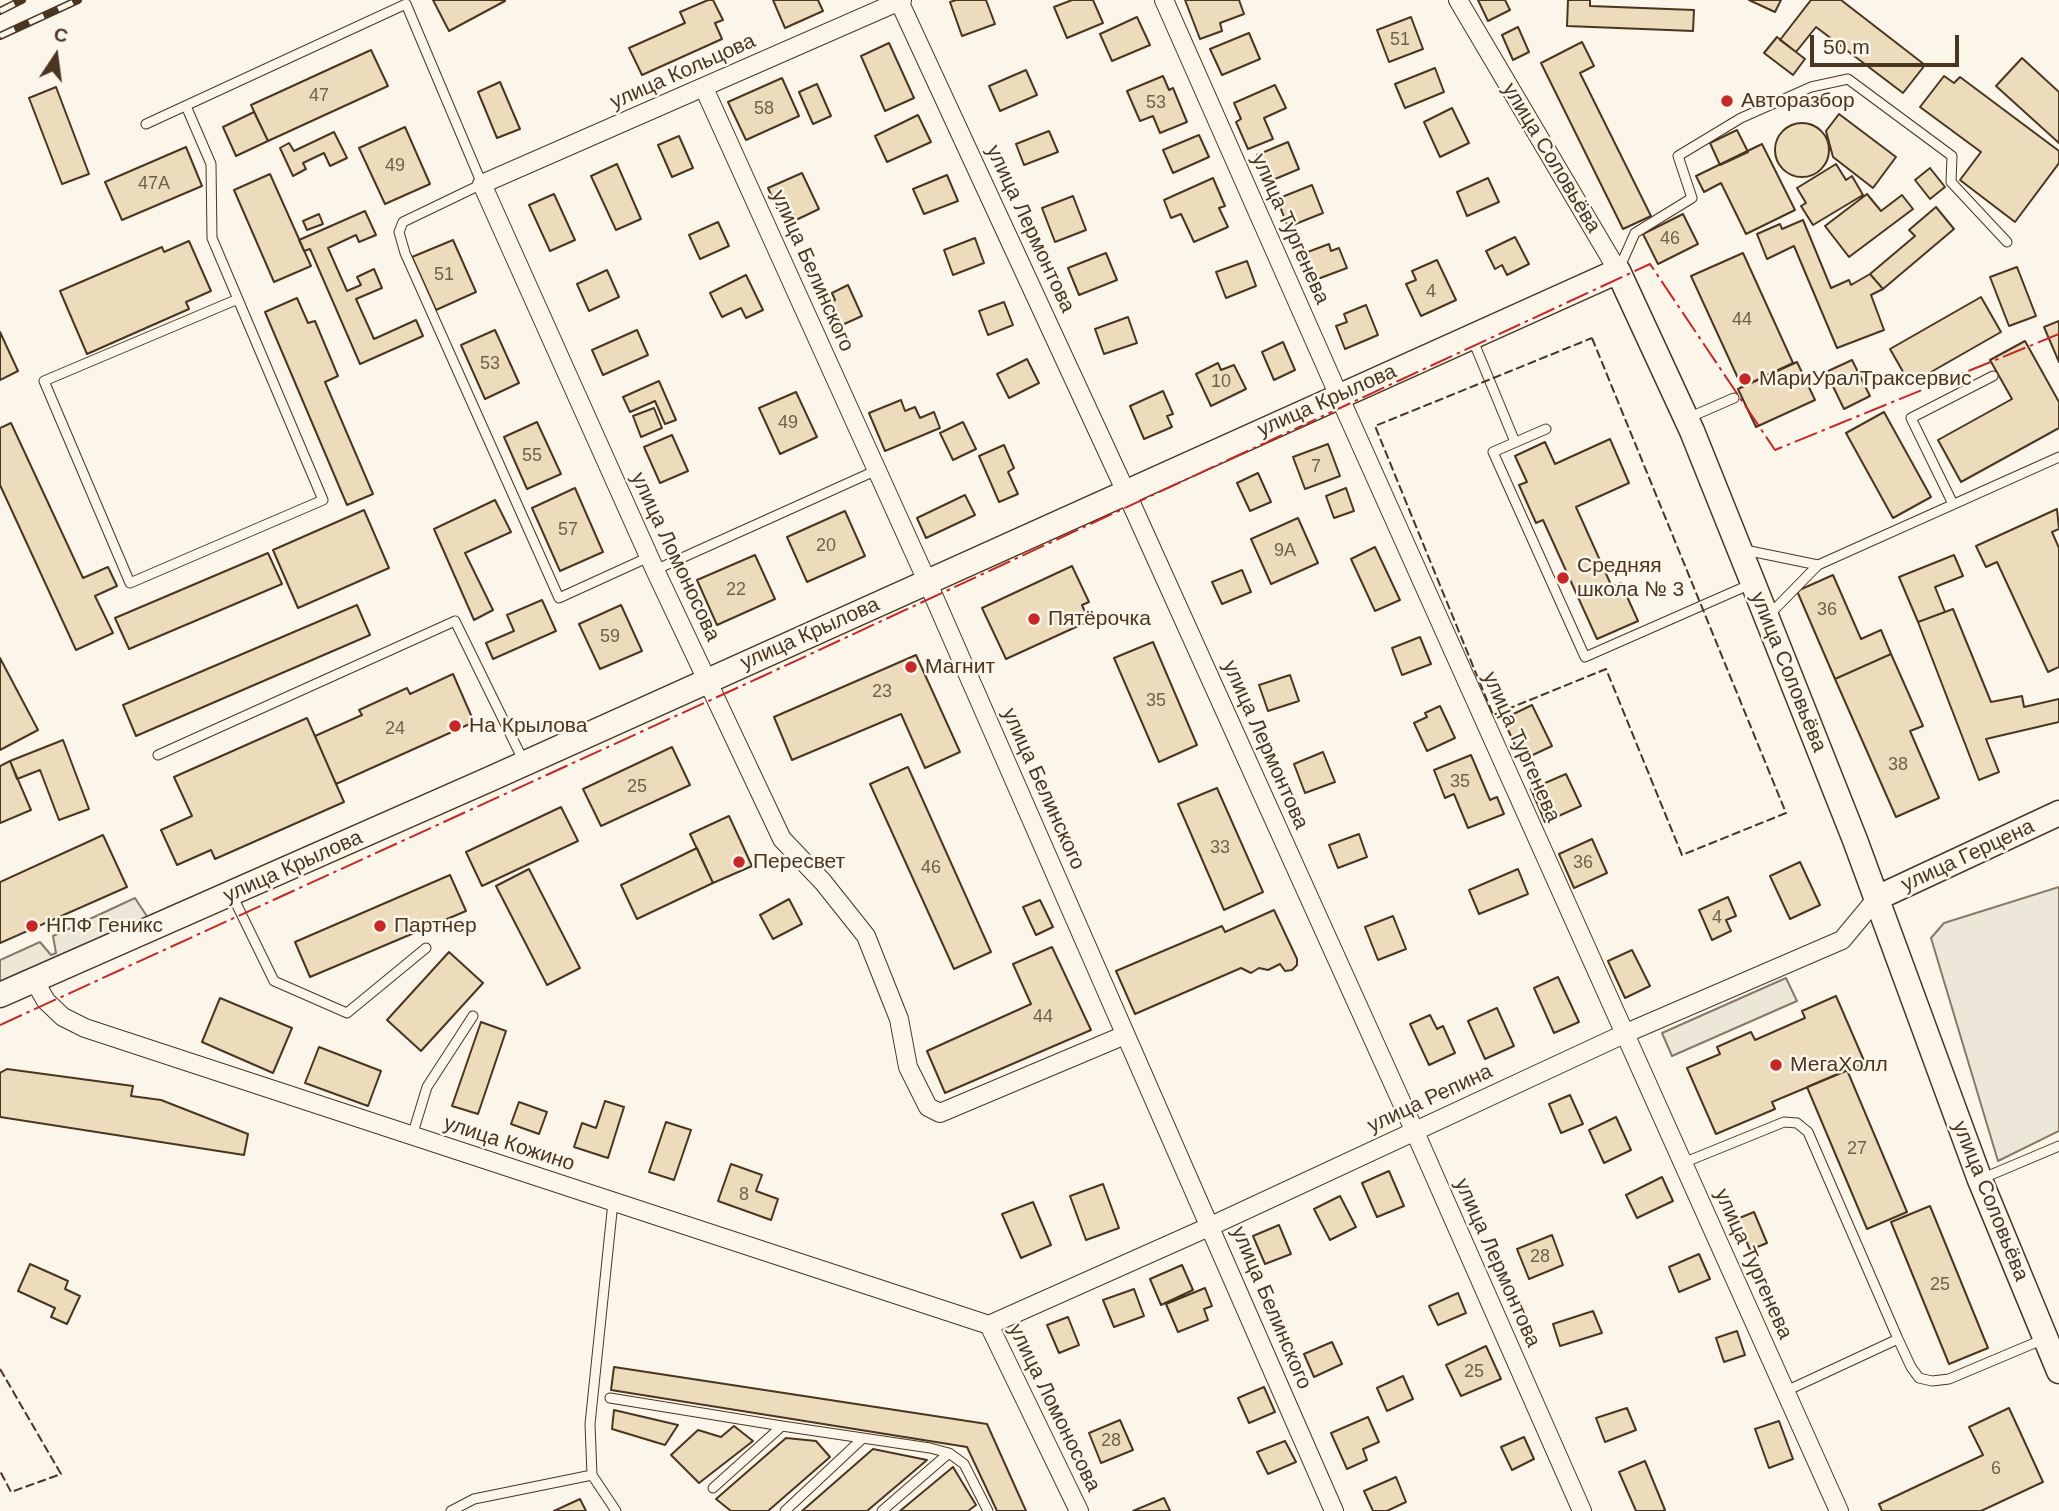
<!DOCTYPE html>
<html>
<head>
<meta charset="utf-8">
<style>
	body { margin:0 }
	#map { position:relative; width:2059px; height:1511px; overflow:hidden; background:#fbf6e9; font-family:Arial,sans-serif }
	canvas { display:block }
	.north { position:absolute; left:21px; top:21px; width:70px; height:70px; -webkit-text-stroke:5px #fbf6e9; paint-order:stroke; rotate:13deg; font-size:19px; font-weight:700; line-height:28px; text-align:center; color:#4a3520 }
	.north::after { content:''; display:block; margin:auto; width:24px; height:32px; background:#4a3520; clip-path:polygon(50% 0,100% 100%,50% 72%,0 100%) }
	.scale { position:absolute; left:1810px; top:35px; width:149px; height:32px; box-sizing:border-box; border:4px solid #4a3520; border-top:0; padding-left:9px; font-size:21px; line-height:24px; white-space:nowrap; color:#4a3520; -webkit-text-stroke:5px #fbf6e9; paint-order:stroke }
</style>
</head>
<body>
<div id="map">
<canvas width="2059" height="1511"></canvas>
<div class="north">С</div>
<div class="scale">50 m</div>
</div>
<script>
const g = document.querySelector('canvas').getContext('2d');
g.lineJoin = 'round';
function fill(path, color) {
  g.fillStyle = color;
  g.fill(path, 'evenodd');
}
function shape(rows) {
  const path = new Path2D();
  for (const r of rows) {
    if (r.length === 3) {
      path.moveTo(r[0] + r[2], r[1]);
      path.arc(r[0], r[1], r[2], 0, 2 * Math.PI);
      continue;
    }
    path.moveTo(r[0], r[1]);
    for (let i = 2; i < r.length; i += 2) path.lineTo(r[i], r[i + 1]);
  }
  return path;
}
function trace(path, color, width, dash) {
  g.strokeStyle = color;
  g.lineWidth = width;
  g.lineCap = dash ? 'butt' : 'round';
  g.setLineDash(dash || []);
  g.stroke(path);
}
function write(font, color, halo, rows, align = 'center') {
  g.font = font + ' Arial,sans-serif';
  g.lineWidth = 5;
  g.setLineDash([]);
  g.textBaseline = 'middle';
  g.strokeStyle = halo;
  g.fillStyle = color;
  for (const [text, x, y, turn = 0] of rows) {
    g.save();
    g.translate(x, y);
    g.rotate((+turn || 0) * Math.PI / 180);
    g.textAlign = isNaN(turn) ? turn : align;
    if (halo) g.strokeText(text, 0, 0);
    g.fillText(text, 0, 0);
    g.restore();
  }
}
const parking = shape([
	[2059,887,2059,1131,1998,1161,1931,938,1944,923,2059,887],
	[135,898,154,927,0,995,0,960,40,942,51,955,56,953,53,936,135,898],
	[1786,978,1797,1001,1672,1056,1662,1033,1786,978]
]);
const building = shape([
	[433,0,505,0,505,1,449,31,433,0],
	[708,0,713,0,723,20,715,23,722,39,642,75,629,48,685,23,680,12,708,0],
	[773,0,818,0,823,11,785,28,773,0],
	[956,0,986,0,995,24,962,36,950,2,956,0],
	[1072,0,1093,0,1103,23,1067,38,1054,7,1072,0],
	[1185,0,1239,0,1244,14,1220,23,1222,31,1200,39,1185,0],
	[1478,0,1505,0,1510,10,1488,21,1478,0],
	[1568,0,1590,0,1590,6,1694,10,1693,31,1567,26,1568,0],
	[1749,0,1781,0,1775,12,1749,0],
	[1811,0,1841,0,1925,65,1903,93,1816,27,1796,52,1780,40,1811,0],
	[1137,17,1150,45,1112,61,1100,34,1137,17],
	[1411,17,1423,49,1389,62,1377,30,1411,17],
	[1518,27,1529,52,1513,60,1502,35,1518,27],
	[1249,33,1260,59,1222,75,1210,49,1249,33],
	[1777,37,1805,59,1793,75,1764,53,1777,37],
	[1582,42,1594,66,1580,73,1651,216,1623,229,1541,63,1582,42],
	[889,43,914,98,885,111,861,56,889,43],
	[371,50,388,86,268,141,251,105,371,50],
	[2022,58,2059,92,2059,143,1996,86,2022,58],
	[1435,68,1444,92,1405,108,1395,84,1435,68],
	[1026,70,1037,95,1000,111,989,86,1026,70],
	[1163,76,1169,90,1173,88,1187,122,1160,133,1153,116,1140,121,1127,91,1163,76],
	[1944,76,1954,83,1960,77,2059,151,2059,163,2015,222,1960,180,1981,152,1920,107,1944,76],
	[782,78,799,116,746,140,728,102,782,78],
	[500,82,520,129,497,138,478,92,500,82],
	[817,84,831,116,813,124,799,92,817,84],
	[1275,85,1286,108,1264,118,1273,139,1248,149,1236,122,1241,119,1234,103,1275,85],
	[56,87,89,174,62,184,29,98,56,87],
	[1452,108,1469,143,1440,157,1424,122,1452,108],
	[254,112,268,141,236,156,223,127,254,112],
	[1839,114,1896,157,1873,188,1833,157,1826,131,1839,114],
	[918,115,931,142,887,162,875,136,918,115],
	[1802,150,27],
	[405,127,430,184,385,204,359,148,405,127],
	[1737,130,1748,152,1720,165,1710,143,1737,130],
	[1049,131,1058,152,1024,165,1016,144,1049,131],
	[334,132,347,158,330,166,324,153,303,163,306,169,293,176,280,148,289,143,294,151,334,132],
	[1199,135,1209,157,1173,173,1163,150,1199,135],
	[679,136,693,168,672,177,658,145,679,136],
	[1288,142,1299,169,1268,182,1257,155,1288,142],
	[1762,144,1795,210,1746,234,1721,183,1704,192,1696,176,1762,144],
	[186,147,202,186,122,220,105,182,186,147],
	[617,164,641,219,616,230,591,176,617,164],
	[1836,164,1846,180,1852,176,1863,195,1813,225,1801,206,1806,203,1797,188,1836,164],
	[1930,168,1945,187,1930,199,1915,180,1930,168],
	[802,173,819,209,796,220,788,203,777,208,768,188,802,173],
	[270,174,311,266,274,282,234,190,270,174],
	[947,175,958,201,924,214,913,189,947,175],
	[1213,178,1225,206,1219,208,1228,227,1194,242,1181,214,1171,218,1164,200,1213,178],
	[1488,178,1499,202,1467,216,1457,192,1488,178],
	[1312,185,1323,213,1288,227,1277,199,1312,185],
	[554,194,575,240,550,251,529,205,554,194],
	[1867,194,1881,211,1902,195,1913,209,1849,257,1825,226,1867,194],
	[1073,196,1086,230,1055,242,1042,208,1073,196],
	[1936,207,1954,229,1883,289,1870,274,1915,236,1909,230,1936,207],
	[365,211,376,235,359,242,356,235,328,248,347,291,361,285,357,277,374,269,382,288,356,299,374,339,416,320,423,336,360,364,310,249,304,251,299,240,365,211],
	[319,214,323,224,307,230,303,221,319,214],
	[1683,214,1698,244,1658,264,1643,234,1683,214],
	[1803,220,1831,288,1849,280,1851,285,1870,274,1883,289,1871,295,1884,330,1837,348,1794,246,1767,259,1757,234,1780,224,1782,229,1803,220],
	[718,222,729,246,700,259,689,235,718,222],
	[1515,237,1529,264,1507,275,1502,265,1495,269,1486,251,1515,237],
	[975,238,984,263,953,275,944,250,975,238],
	[453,240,476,292,436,310,412,257,453,240],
	[189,241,211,291,186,302,189,309,87,354,60,291,162,247,164,252,189,241],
	[1329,244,1331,251,1339,248,1347,268,1315,280,1305,253,1329,244],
	[1106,253,1117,280,1079,295,1068,268,1106,253],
	[1743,253,1793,363,1742,387,1691,276,1743,253],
	[1437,260,1456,300,1421,316,1406,284,1416,280,1412,271,1437,260],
	[1247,261,1256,286,1226,298,1216,272,1247,261],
	[2017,267,2036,316,2009,326,1990,277,2017,267],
	[607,270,619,297,589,311,577,284,607,270],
	[746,275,763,310,746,318,741,308,722,317,710,293,746,275],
	[848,285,862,316,833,329,823,305,835,300,832,293,848,285],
	[1981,297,2001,332,1910,384,1890,349,1981,297],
	[297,298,308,323,315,321,338,376,325,382,373,494,347,505,265,312,297,298],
	[1004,302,1013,325,988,335,979,311,1004,302],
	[1366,305,1378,335,1345,349,1336,326,1347,322,1344,314,1366,305],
	[1128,317,1137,343,1104,354,1095,329,1128,317],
	[2059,321,2059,362,2044,327,2059,321],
	[495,330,519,383,485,399,461,345,495,330],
	[637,330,648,355,603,375,592,350,637,330],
	[0,332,18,371,0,380,0,332],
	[2025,341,2059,402,2059,428,1961,482,1938,440,2012,399,1990,360,2025,341],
	[1283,342,1295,370,1274,380,1262,352,1283,342],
	[1027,359,1039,383,1009,398,997,374,1027,359],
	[1852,360,1870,396,1844,409,1826,372,1852,360],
	[1797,362,1815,400,1756,427,1738,389,1797,362],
	[1218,363,1221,370,1234,365,1246,389,1211,406,1196,374,1218,363],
	[659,381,676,420,665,424,655,401,630,412,623,397,659,381],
	[1163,391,1173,414,1167,416,1172,427,1144,439,1130,406,1163,391],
	[796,392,817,437,780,454,759,408,796,392],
	[901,400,905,411,915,407,920,418,934,412,940,428,885,451,869,413,901,400],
	[654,408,662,428,641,437,633,416,654,408],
	[1884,412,1931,497,1893,518,1846,433,1884,412],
	[537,422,561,474,527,489,504,437,537,422],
	[963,422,976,449,953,460,940,433,963,422],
	[11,423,83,578,108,567,117,586,95,596,113,633,76,650,0,485,0,428,11,423],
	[672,435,688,471,660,483,644,447,672,435],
	[1610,439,1629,483,1576,507,1612,587,1621,583,1638,621,1597,639,1543,520,1536,523,1519,485,1527,482,1515,456,1545,442,1555,464,1610,439],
	[1328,444,1340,476,1305,489,1293,457,1328,444],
	[1004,445,1014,468,1008,472,1018,494,999,502,979,456,1004,445],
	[1258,473,1271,502,1250,511,1237,483,1258,473],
	[575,488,603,552,560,571,532,508,575,488],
	[1346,488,1354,511,1334,518,1326,496,1346,488],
	[965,495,975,515,926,538,917,518,965,495],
	[495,500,511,532,465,553,493,610,474,620,434,529,495,500],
	[2057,509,2059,529,2052,532,2059,548,2059,667,2048,672,1997,562,1986,567,1976,546,2057,509],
	[364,510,389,568,298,608,273,550,364,510],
	[845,511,865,556,807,582,787,537,845,511],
	[1298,518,1318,563,1271,584,1251,539,1298,518],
	[1375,547,1400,600,1375,611,1351,559,1375,547],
	[268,553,282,584,129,649,115,618,268,553],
	[755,555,775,599,717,625,697,580,755,555],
	[1954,555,1963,576,1935,587,1945,612,1918,622,1899,577,1954,555],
	[1072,566,1089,602,1082,605,1089,621,1006,659,982,608,1072,566],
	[1242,570,1251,592,1222,604,1212,582,1242,570],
	[1833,575,1861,639,1881,630,1891,654,1835,679,1797,591,1833,575],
	[542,600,556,631,493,659,486,643,514,631,507,615,542,600],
	[357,605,370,635,136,736,123,705,357,605],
	[621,605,642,651,600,669,579,624,621,605],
	[1953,609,1991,702,2022,696,2024,707,2059,699,2059,722,1986,739,1999,772,1979,780,1918,622,1953,609],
	[1420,637,1431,664,1402,675,1392,648,1420,637],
	[1153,642,1197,745,1159,762,1114,658,1153,642],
	[1891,654,1923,726,1910,731,1939,798,1896,817,1835,679,1891,654],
	[916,655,960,752,925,768,901,714,792,760,774,717,916,655],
	[0,658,38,730,0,750,0,658],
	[453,674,474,722,336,784,315,736,362,715,359,710,407,688,410,694,453,674],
	[1290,675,1299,701,1268,711,1259,685,1290,675],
	[1532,705,1552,746,1522,760,1503,719,1532,705],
	[1440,706,1455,738,1427,751,1414,723,1427,717,1425,713,1440,706],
	[307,718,344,802,215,859,211,850,177,865,161,830,192,816,174,777,307,718],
	[63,740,89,809,59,820,40,770,17,779,10,761,63,740],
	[672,747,690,785,601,826,583,789,672,747],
	[1323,752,1335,782,1305,793,1294,764,1323,752],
	[1471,755,1490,800,1497,797,1504,814,1468,828,1454,794,1445,798,1434,770,1471,755],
	[10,761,31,810,0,823,0,766,10,761],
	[908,767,991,952,954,969,870,784,908,767],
	[1566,774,1581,806,1545,822,1531,789,1566,774],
	[1217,788,1263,892,1224,910,1178,804,1217,788],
	[561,807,578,841,482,886,466,852,561,807],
	[729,816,752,866,713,883,690,834,729,816],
	[1359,834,1367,857,1338,868,1329,845,1359,834],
	[103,835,127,887,0,943,0,882,103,835],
	[1592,839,1607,873,1574,888,1559,854,1592,839],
	[697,848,713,883,637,919,621,885,697,848],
	[1800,862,1820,905,1790,919,1770,876,1800,862],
	[529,869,580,968,547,985,496,886,529,869],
	[1518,869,1528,894,1479,914,1469,890,1518,869],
	[450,875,466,911,310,977,295,942,450,875],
	[1728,897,1736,916,1726,920,1731,931,1712,940,1699,910,1728,897],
	[789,899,802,924,773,939,760,915,789,899],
	[1040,900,1053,927,1036,935,1023,907,1040,900],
	[1274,910,1297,959,1297,965,1292,970,1285,971,1280,964,1268,970,1259,968,1251,973,1241,968,1135,1014,1116,971,1222,926,1225,932,1274,910],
	[1393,916,1406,949,1378,960,1365,927,1393,916],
	[1052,947,1091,1030,945,1093,927,1051,1031,1004,1013,964,1052,947],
	[1632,950,1650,986,1625,998,1608,961,1632,950],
	[449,952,483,983,421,1051,387,1020,449,952],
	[1558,977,1579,1022,1554,1033,1534,988,1558,977],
	[1836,996,1865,1063,1772,1102,1775,1109,1716,1134,1687,1068,1720,1054,1717,1047,1751,1032,1755,1040,1805,1018,1802,1011,1836,996],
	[220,998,292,1028,273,1073,202,1042,220,998],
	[1497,1008,1514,1046,1485,1059,1468,1021,1497,1008],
	[1430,1015,1437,1029,1443,1026,1455,1053,1429,1065,1410,1024,1430,1015],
	[481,1022,506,1031,478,1114,452,1106,481,1022],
	[319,1047,381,1071,368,1106,305,1083,319,1047],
	[7,1069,133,1086,131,1096,161,1100,248,1134,244,1155,0,1117,0,1073,7,1069],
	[1847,1070,1907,1212,1867,1229,1807,1087,1847,1070],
	[1570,1095,1583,1124,1561,1133,1549,1104,1570,1095],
	[605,1101,624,1107,608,1158,574,1147,582,1123,596,1128,605,1101],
	[519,1102,547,1112,539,1134,511,1124,519,1102],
	[1616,1117,1631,1150,1604,1163,1589,1130,1616,1117],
	[666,1122,691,1130,674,1180,649,1172,666,1122],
	[731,1164,762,1175,756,1191,778,1199,771,1220,718,1201,731,1164],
	[1389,1171,1404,1206,1377,1217,1362,1183,1389,1171],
	[1662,1177,1673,1201,1637,1218,1626,1195,1662,1177],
	[1103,1184,1119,1228,1086,1240,1070,1196,1103,1184],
	[1340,1196,1356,1227,1330,1240,1314,1209,1340,1196],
	[1033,1202,1051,1245,1021,1258,1002,1214,1033,1202],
	[1930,1206,1988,1348,1949,1364,1891,1222,1930,1206],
	[1754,1212,1767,1243,1750,1250,1737,1219,1754,1212],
	[1279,1225,1291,1254,1265,1264,1253,1236,1279,1225],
	[1552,1235,1563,1265,1529,1279,1517,1249,1552,1235],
	[1699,1254,1710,1279,1679,1292,1669,1267,1699,1254],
	[30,1264,68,1281,65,1289,80,1296,67,1324,51,1317,55,1308,18,1291,30,1264],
	[1182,1265,1193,1290,1161,1305,1150,1279,1182,1265],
	[1205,1288,1212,1306,1204,1309,1208,1320,1178,1332,1166,1304,1205,1288],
	[1134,1289,1144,1316,1114,1327,1103,1300,1134,1289],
	[1458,1293,1466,1313,1438,1325,1429,1306,1458,1293],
	[1593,1311,1602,1333,1560,1346,1553,1324,1593,1311],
	[1068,1317,1079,1345,1059,1353,1047,1325,1068,1317],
	[1737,1331,1745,1355,1724,1362,1716,1338,1737,1331],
	[1332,1342,1342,1364,1314,1377,1304,1354,1332,1342],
	[1486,1346,1501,1379,1461,1396,1446,1365,1486,1346],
	[614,1367,987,1424,1026,1511,997,1511,967,1447,611,1390,614,1367],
	[1403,1376,1413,1399,1387,1411,1377,1388,1403,1376],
	[1264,1387,1275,1412,1249,1423,1238,1398,1264,1387],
	[1627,1408,1636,1430,1605,1442,1596,1418,1627,1408],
	[2009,1408,2043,1482,1981,1511,1882,1511,1879,1504,1983,1455,1969,1427,2009,1408],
	[614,1410,678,1425,665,1445,612,1429,614,1410],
	[1368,1417,1379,1442,1363,1449,1367,1460,1347,1469,1331,1433,1368,1417],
	[1120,1420,1133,1450,1101,1463,1089,1433,1120,1420],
	[1779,1421,1793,1459,1769,1468,1755,1429,1779,1421],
	[734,1426,753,1441,699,1483,671,1455,698,1430,721,1437,734,1426],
	[1524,1437,1534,1459,1512,1470,1501,1447,1524,1437],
	[786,1438,816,1441,830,1457,768,1511,731,1511,716,1499,786,1438],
	[1285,1441,1296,1462,1268,1474,1257,1452,1285,1441],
	[873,1449,927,1460,867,1511,802,1511,873,1449],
	[1645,1461,1665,1510,1663,1511,1636,1511,1619,1472,1645,1461],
	[953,1467,976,1505,968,1511,900,1511,953,1467],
	[1396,1477,1406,1502,1387,1511,1373,1511,1364,1491,1396,1477],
	[1164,1498,1170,1511,1133,1511,1164,1498],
	[580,1499,586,1511,554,1511,580,1499]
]);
const lane = shape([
	[186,106,211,164,212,238,323,500,130,583,44,381,238,299],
	[146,124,406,4,482,184,403,222,399,232,405,253,559,598,649,557],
	[1619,269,1635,233,1692,198,1678,156,1741,118,1811,87,1848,79,1952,156,1951,182,2007,242],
	[1472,338,1515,442],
	[1688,418,1734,398],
	[1546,429,1493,452,1585,657,1751,584],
	[1953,504,1911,418,1993,376],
	[1745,550,1818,565],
	[655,570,877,470],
	[1768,616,1818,565,2059,457],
	[158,755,455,621,524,762],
	[232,895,274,981,347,1013,426,948],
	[412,1136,427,1087,473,1016],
	[1683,1163,1784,1122,1797,1123,1808,1132,1898,1339,1911,1367,1919,1378,1932,1381,1949,1379,2044,1339],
	[1981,1179,2059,1146],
	[1786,1391,1898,1339],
	[610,1398,782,1426,930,1448,949,1453,964,1464,988,1511],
	[592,1475,590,1424,613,1202],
	[713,1488,782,1426],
	[451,1511,474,1499,592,1475,616,1511],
	[785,1511,863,1438],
	[882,1511,949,1453]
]);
const street = shape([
	[902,0,482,184,655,570,782,839,823,882,866,936,899,1019,908,1067,928,1107,940,1113,1125,1035],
	[1164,0,1339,396,1839,1511],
	[1458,0,1618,271],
	[899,1,1126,492,1415,1132,1582,1511],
	[704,88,927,581,1334,1511],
	[34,980,46,1001,63,1017,85,1028,989,1325],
	[989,1325,1211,1226,1624,1034,1842,940,1877,898],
	[989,1325,1079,1511]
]);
const secondary = shape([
	[1877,898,2059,813],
	[0,995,490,779,1618,271,1692,431,1753,583,1855,840,1980,1180,2059,1371]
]);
const rail = shape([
	[0,11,22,0],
	[0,36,78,0]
]);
const fence = shape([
	[1592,338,1786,813,1682,855,1606,669,1493,715,1375,426,1592,338],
	[0,1369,61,1474,11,1492,0,1471]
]);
const power = shape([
	[0,1025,761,677,1650,264,1775,450,2059,334]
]);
const markers = [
	[1727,101,7,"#c62828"],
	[1745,379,7,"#c62828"],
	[1563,578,7,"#c62828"],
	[1034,619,7,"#c62828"],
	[911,667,7,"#c62828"],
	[455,726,7,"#c62828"],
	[739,862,7,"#c62828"],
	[32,926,7,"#c62828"],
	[380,926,7,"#c62828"],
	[1776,1065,7,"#c62828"]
];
const numberNames = [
	["51",1400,40],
	["47",319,96],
	["53",1156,103],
	["58",764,109],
	["49",395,166],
	["47А",154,184],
	["46",1670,239],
	["51",444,275],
	["4",1431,292],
	["44",1742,320],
	["53",490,364],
	["10",1221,382],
	["49",788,423],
	["55",532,456],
	["7",1316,467],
	["57",568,530],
	["20",826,546],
	["9А",1285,551],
	["22",736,590],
	["36",1827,610],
	["59",610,637],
	["23",882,692],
	["35",1156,701],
	["24",395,729],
	["38",1898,765],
	["35",1460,782],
	["25",637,787],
	["33",1220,848],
	["36",1583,863],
	["46",931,868],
	["4",1717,918],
	["44",1043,1017],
	["27",1857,1149],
	["8",744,1195],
	["28",1540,1257],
	["25",1940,1285],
	["25",1474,1372],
	["28",1111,1441],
	["6",1996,1469]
];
const streetNames = [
	["улица Кольцова",683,72,-24],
	["улица Соловьёва",1551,158,59],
	["улица Лермонтова",1030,229,65],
	["улица Тургенева",1290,229,66],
	["улица Белинского",812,271,66],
	["улица Крылова",1327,401,-24],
	["улица Ломоносова",675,557,65],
	["улица Крылова",810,634,-24],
	["улица Соловьёва",1788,672,68],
	["улица Лермонтова",1265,745,66],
	["улица Тургенева",1521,747,66],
	["улица Белинского",1043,789,66],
	["улица Герцена",1968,856,-25],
	["улица Крылова",293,867,-24],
	["улица Репина",1430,1099,-25],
	["улица Кожино",509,1144,18],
	["улица Соловьёва",1990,1201,68],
	["улица Лермонтова",1497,1263,66],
	["улица Тургенева",1753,1264,66],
	["улица Белинского",1271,1308,67],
	["улица Ломоносова",1054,1408,64]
];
const poiNames = [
	["Авторазбор",1741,101],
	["МариУралТраксервис",1759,379],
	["Средняя",1577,566],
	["школа № 3",1577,590],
	["Пятёрочка",1048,619],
	["Магнит",925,667],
	["На Крылова",469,726],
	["Пересвет",753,862],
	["НПФ Геникс",46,926],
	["Партнер",394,926],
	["МегаХолл",1790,1065]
];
fill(parking, '#ede7d9');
trace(parking, '#887966', 2);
fill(building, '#ecdcbc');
trace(building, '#4a3520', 2);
trace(lane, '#4a3520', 11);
trace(street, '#4a3520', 20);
trace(secondary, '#4a3520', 27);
trace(lane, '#fbf6e9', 9);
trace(street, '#fbf6e9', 18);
trace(secondary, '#fbf6e9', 24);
trace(rail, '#4a3520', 8);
trace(rail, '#fbf6e9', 5, [16]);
trace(fence, '#4a3520', 2, [9, 3.5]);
trace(power, '#c62828', 2, [24, 5, 3.5, 5]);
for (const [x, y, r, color] of markers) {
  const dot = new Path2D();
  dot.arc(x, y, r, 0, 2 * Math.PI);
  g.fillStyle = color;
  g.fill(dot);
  trace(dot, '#fbf6e9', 2.5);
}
write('18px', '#725f47', null, numberNames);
write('21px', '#4a3520', '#fbf6e9', streetNames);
write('21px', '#4a3520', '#fbf6e9', poiNames, 'left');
</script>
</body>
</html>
